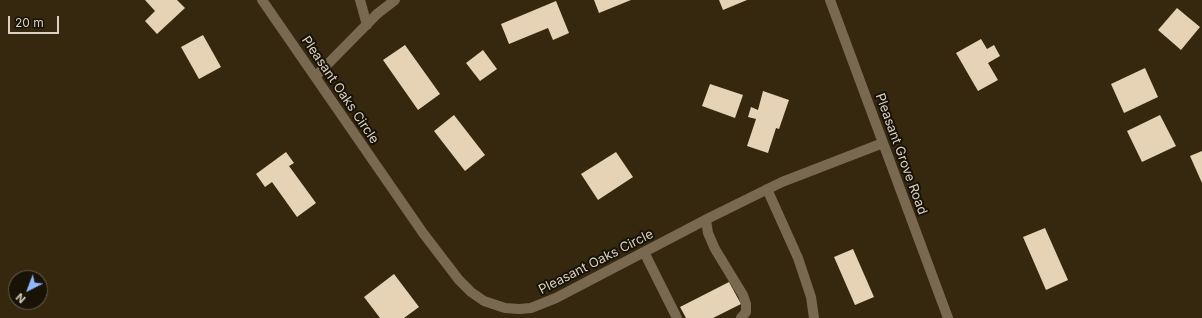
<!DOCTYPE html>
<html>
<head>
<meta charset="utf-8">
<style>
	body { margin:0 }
	#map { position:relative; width:1202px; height:318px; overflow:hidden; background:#36280e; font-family:Inter,sans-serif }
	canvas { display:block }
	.north { position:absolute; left:8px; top:270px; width:40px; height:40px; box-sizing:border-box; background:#181207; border:1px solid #665e52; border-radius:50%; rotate:222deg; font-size:11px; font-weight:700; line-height:16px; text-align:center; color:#dad1c2 }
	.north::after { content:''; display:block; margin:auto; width:14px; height:18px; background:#8fb8fd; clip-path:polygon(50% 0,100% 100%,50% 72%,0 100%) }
	.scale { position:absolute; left:8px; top:16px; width:51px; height:18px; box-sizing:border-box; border:2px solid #dad1c2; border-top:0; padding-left:5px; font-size:12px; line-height:14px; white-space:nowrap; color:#dad1c2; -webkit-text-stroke:3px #181207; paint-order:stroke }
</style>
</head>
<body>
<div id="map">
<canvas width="1202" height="318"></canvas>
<div class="north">N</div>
<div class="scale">20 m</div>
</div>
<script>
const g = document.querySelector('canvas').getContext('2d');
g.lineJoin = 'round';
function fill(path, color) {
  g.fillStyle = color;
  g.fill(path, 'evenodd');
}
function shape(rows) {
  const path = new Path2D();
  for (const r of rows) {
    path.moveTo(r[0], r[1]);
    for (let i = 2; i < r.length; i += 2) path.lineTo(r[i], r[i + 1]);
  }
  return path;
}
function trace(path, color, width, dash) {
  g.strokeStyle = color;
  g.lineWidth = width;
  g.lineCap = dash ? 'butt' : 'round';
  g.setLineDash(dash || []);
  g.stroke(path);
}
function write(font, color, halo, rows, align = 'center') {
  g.font = font + ' Inter,sans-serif';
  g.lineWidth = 4;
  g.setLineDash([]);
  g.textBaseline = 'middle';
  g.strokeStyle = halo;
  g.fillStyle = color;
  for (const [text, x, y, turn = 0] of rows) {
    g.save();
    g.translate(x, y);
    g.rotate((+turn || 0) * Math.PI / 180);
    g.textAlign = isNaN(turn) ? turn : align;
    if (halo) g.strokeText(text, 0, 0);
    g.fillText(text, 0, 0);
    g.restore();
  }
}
const building = shape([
	[145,0,177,0,185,8,157,34,145,21,155,11],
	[594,0,631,0,599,13],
	[719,0,747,0,723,10],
	[556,1,569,33,553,40,548,28,509,44,501,24],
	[1177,8,1200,27,1181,50,1158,30],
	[203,35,221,67,199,79,181,47],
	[981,39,987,49,994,45,1000,56,988,63,998,80,978,91,956,53],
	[405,45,440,94,418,110,383,60],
	[483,50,497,69,480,81,466,63],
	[1145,68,1158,97,1124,113,1111,84],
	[710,84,743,95,735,118,702,106],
	[763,91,789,100,779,129,776,128,768,153,747,146,756,119,748,117,751,107,758,110],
	[454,115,485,155,465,171,434,131],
	[1160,115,1176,146,1142,162,1127,131],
	[1202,151,1202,183,1190,156],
	[286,152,294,163,289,166,316,203,297,217,272,182,265,187,256,174],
	[616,152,633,177,598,200,581,174],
	[1045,228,1068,280,1046,290,1023,237],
	[853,249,874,297,855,305,834,257],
	[394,274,419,307,404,318,380,318,364,297],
	[729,282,741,304,713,318,686,318,680,307]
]);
const minor = shape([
	[262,0,423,233,459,280,471,292,484,301,505,308,519,309,531,308,556,298,711,217,782,182,883,143],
	[360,0,367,25],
	[830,0,948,318],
	[316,76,377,14,395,0],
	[767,189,798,258,811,297,814,318],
	[706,220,708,233,715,249,743,295,746,304,746,312,741,318],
	[644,252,677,318]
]);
const streetNames = [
	["Pleasant Oaks Circle",340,90,56],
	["Pleasant Grove Road",901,154,70],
	["Pleasant Oaks Circle",596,262,-27]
];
fill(building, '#e6d3b5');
trace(minor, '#786950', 10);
write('13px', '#dad1c2', '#181207', streetNames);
</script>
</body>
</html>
